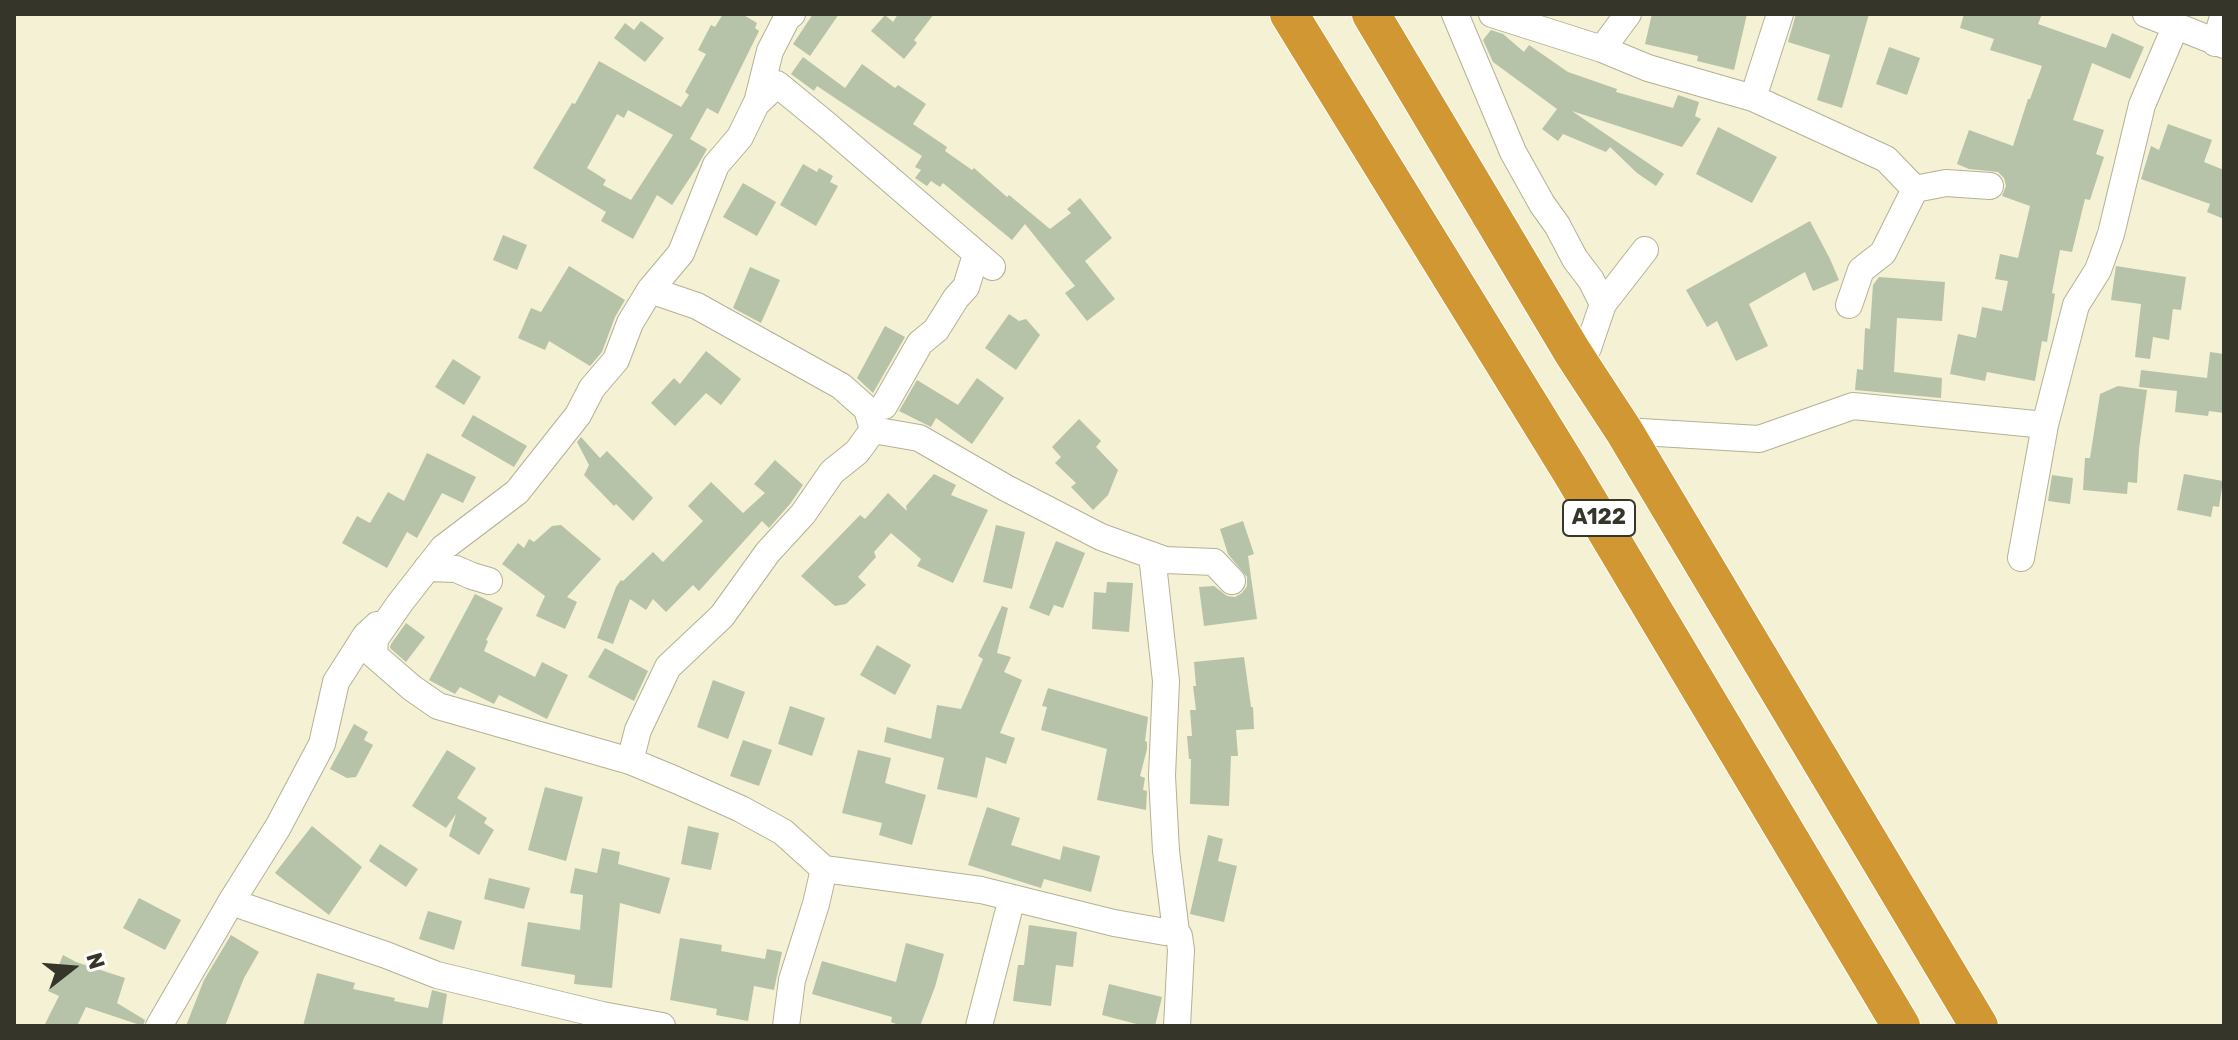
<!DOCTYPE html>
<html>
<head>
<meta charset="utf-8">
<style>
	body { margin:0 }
	#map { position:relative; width:2238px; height:1040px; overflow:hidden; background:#f4f1d4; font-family:Rubik,sans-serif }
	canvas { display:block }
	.frame { position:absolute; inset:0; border:16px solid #36352a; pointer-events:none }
	.north { position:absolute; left:32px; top:928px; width:80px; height:80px; -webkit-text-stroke:6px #fff; paint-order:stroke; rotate:73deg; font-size:22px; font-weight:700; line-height:32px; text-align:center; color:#36352a }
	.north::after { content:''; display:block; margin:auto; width:28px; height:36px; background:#36352a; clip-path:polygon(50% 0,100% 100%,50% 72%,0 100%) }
</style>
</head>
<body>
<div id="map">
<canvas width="2238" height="1040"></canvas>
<div class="frame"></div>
<div class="north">N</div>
</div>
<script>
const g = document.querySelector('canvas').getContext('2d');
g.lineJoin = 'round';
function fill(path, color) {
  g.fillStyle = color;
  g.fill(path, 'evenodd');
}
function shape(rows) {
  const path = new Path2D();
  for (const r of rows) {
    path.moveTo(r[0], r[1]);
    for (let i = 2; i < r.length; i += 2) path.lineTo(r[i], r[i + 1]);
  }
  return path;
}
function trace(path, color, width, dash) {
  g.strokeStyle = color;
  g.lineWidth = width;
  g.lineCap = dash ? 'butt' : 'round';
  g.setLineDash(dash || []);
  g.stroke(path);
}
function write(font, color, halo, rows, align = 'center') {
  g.font = font + ' Rubik,sans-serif';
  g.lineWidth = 7;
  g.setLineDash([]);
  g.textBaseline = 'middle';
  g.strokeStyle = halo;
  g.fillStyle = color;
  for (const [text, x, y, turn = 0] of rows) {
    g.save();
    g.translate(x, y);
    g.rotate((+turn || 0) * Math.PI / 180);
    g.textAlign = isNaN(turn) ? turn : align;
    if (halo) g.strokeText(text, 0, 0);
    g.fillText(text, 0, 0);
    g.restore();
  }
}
const building = shape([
	[723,14,742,14,757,23,755,28,759,31,718,114,707,108,690,139,707,149,697,167,672,205,657,195,633,239,601,221,606,212,533,168,572,103,575,104,599,61,681,107,689,95,685,92,706,54,698,50,711,25,715,27],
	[628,110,673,135,631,200,603,185,606,180,587,168,617,114,624,118],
	[813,14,839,14,810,56,793,44],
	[898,14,934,14,914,40,917,43,904,59,871,31,885,15,893,22],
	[1652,14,1747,14,1734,70,1697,61,1698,56,1645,44],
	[1796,14,1869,14,1842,108,1817,100,1830,55,1788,42],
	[1964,14,2042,14,2038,24,2106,48,2112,33,2144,47,2130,79,2092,63,2073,120,2104,130,2096,154,2104,157,2090,200,2085,199,2072,252,2060,250,2052,293,2055,294,2047,342,2042,341,2035,381,1987,372,1985,381,1950,374,1958,334,1976,338,1982,307,2002,311,2008,281,1995,279,2000,254,2018,258,2030,206,2002,196,2006,186,2004,178,1998,172,1969,169,1957,164,1969,130,2013,146,2028,99,2030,99,2042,66,1990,50,1994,39,1960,28],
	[641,21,664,38,645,62,614,38,625,23,634,30],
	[1491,30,1503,34,1524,52,1529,45,1568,72,1617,89,1616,92,1673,108,1678,95,1699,102,1695,116,1701,119,1682,147,1572,111,1664,174,1656,186,1637,173,1610,147,1606,152,1563,134,1558,141,1542,129,1557,109,1493,62,1483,40],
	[1889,47,1920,58,1907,95,1876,84],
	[803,57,845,88,862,64,895,88,898,85,926,104,913,124,947,147,945,151,972,170,974,168,1007,197,1009,195,1050,229,1071,213,1067,209,1080,198,1112,238,1085,261,1115,299,1087,321,1065,293,1075,286,1025,224,1012,240,943,183,940,187,931,181,927,186,915,178,921,170,915,167,922,156,817,86,814,91,791,74],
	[2168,124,2212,140,2204,162,2224,170,2224,219,2207,212,2210,204,2141,179,2151,146,2159,150],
	[1718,127,1777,157,1752,203,1696,174],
	[803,164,817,172,819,168,833,176,830,182,838,186,816,226,780,205],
	[743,183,776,202,757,236,723,217],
	[1810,221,1830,259,1839,280,1813,291,1805,272,1749,304,1768,346,1736,361,1717,321,1707,327,1686,290],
	[503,235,527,245,517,270,493,260],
	[569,266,625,300,615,317,602,352,590,366,549,341,545,350,518,338,531,308,541,312],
	[2116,266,2186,277,2181,310,2173,309,2169,340,2153,337,2150,359,2135,357,2141,304,2111,300],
	[750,267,780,280,761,323,733,308],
	[1879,277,1945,282,1942,321,1897,318,1894,372,1942,378,1941,398,1855,390,1857,369,1863,370,1865,328,1870,329,1873,285],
	[1009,314,1019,321,1026,319,1040,335,1016,370,985,348],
	[885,326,905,337,873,393,857,378],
	[706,351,741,379,721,405,706,393,675,426,651,403,674,378,680,384],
	[2210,352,2224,354,2224,413,2209,411,2208,416,2175,412,2177,391,2139,387,2141,370,2207,378],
	[453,359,481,377,464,405,435,387],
	[977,378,1004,398,972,444,936,418,931,427,899,411,917,380,958,405],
	[2118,386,2147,390,2139,449,2137,483,2128,482,2127,494,2083,490,2085,458,2090,458,2100,394],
	[473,415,527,446,514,467,461,436],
	[1079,419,1101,441,1096,447,1118,470,1108,495,1093,510,1071,487,1076,483,1055,463,1061,457,1052,447],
	[581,437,600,458,607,451,653,498,633,521,616,504,614,506,584,475,589,465,577,442],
	[427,453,476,477,463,503,442,493,417,538,407,532,387,568,342,543,357,516,370,523,388,492,404,501],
	[775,460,803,485,790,504,769,528,762,521,699,591,693,585,666,612,653,599,646,610,630,599,613,644,597,638,616,587,621,580,623,581,653,552,663,562,703,521,688,506,711,482,743,513,765,493,754,484],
	[934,474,956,485,951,495,988,510,953,583,917,566,921,559,891,533,874,552,876,557,858,577,866,585,846,604,835,606,801,576,860,515,865,519,888,493,907,511,906,506],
	[2184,474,2223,481,2219,507,2213,506,2211,517,2177,510],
	[2052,475,2073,478,2070,504,2048,501],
	[1243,521,1254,554,1248,556,1257,619,1204,626,1199,587,1214,586,1227,596,1235,597,1242,593,1247,586,1247,577,1228,554,1220,529],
	[561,525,601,559,567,597,577,602,565,629,536,616,545,596,502,564,518,543,524,548,529,539,534,542,552,526],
	[996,525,1025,532,1012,589,983,582],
	[1056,541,1085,553,1063,608,1054,605,1049,616,1029,608],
	[1107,582,1133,583,1129,632,1092,629,1094,592,1106,593],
	[475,594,503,608,486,640,488,641,484,651,535,677,542,662,568,675,547,719,499,695,494,704,460,687,455,694,429,680],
	[1002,606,1008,608,997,653,1011,657,1004,672,1022,680,1000,733,1015,738,1006,764,986,757,977,798,937,789,944,758,884,742,887,727,931,739,937,705,961,709,983,659,978,656],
	[406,623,425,637,406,662,390,648,391,644],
	[877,645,911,665,895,695,860,675],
	[605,648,648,671,634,701,588,677],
	[1244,657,1251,707,1253,707,1254,729,1236,730,1238,756,1231,756,1229,806,1190,804,1191,759,1189,759,1187,736,1192,736,1190,710,1196,710,1193,686,1196,686,1194,662],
	[713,680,745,692,728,739,697,727],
	[1048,688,1148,717,1145,741,1147,742,1147,749,1140,776,1145,778,1143,790,1147,791,1146,810,1097,800,1107,749,1041,730,1047,707,1042,706],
	[790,706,825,718,812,756,778,744],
	[354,724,368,732,364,740,373,745,356,777,347,778,330,769],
	[743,740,772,750,759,786,730,776],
	[447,750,476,768,457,798,487,818,484,823,494,830,479,855,449,836,456,814,446,828,412,806],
	[858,750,891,758,885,783,926,795,912,845,879,835,882,823,842,813],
	[545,787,583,797,566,861,528,850],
	[987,807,1020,818,1011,845,1060,860,1063,846,1100,856,1091,892,1044,879,1041,888,968,865],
	[312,826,362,867,329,915,275,873],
	[688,826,719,833,711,870,681,864],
	[1208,835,1223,839,1218,861,1237,866,1224,922,1190,914],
	[380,844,418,869,406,887,369,861],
	[602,848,620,852,618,864,670,878,660,914,620,903,612,988,574,984,575,975,521,966,528,922,580,930,583,895,570,893,575,868,597,873],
	[489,878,530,888,524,909,484,899],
	[139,898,181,920,165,950,123,928],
	[428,911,462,921,454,950,419,939],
	[1029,925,1077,932,1073,967,1056,965,1051,1006,1013,1001,1018,965,1024,965],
	[231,935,259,952,244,978,225,1026,186,1026,204,980],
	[680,938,722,945,721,951,765,959,767,949,782,952,774,990,754,986,748,1021,716,1015,717,1009,670,1000],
	[906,943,944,954,935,987,920,1026,901,1026,891,1022,892,1017,812,994,822,961,896,982],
	[63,955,76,962,125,978,117,1003,145,1020,143,1026,86,1007,77,1026,44,1026,59,996,48,991],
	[317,973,355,983,353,989,395,998,394,1001,428,1008,432,990,447,994,442,1026,303,1026],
	[1109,984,1162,997,1155,1026,1144,1026,1102,1015]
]);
const minor = shape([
	[1455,14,1513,152,1542,204,1557,225,1575,259,1591,280,1603,304,1588,348,1573,353],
	[1492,14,1602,49],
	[1628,14,1602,49,1648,68,1753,98,1780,14],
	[2146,14,2224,45],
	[2215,43,2224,14],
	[1753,98,1886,159,1915,189,1946,183,1990,186],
	[757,103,770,51,787,18,792,14],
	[1603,304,1645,250],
	[1849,305,1861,270,1883,253,1915,189],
	[884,406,920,343,936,330,956,298,966,287,976,255],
	[873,430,919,438,1006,488,1101,537,1165,560,1214,562,1232,581],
	[1624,431,1759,439,1853,406,2045,425,2076,305,2098,270,2111,234,2142,105,2176,25],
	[1152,555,1166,681,1162,776,1166,851,1176,932],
	[2021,558,2045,425],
	[427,568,456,569,472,576,489,581],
	[630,761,638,730,668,667,722,616,768,552,803,514,832,472,857,452,873,430,867,409,841,386,697,306,650,290],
	[824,869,981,890,1114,923,1165,932,1176,932,1179,936,1181,950,1177,1026],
	[231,902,386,955,437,975,602,1015,662,1026],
	[159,1026,231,902,278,827,322,744,336,682,366,635,377,625],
	[786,1026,792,980,816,904,824,869,783,832,741,809,676,780,630,761,438,706,412,688,374,655,375,639,400,603,443,548,517,492,578,415,592,388,616,360,630,323,650,290,681,253,716,165,740,137,756,104,777,84,827,125,992,267],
	[979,1026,1012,898]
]);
const highway = shape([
	[1289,14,1571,472,1901,1026],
	[1371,14,1573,353,1624,431,1979,1026]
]);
const shields = [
	[1599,518,72]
];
const shieldNames = [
	["A122",1599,518]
];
fill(building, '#b6c3a9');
trace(minor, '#b4b195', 28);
trace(highway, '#fff', 40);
trace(minor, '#fff', 26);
trace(highway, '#d09732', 38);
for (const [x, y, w] of shields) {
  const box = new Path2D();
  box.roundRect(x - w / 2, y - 18, w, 36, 6);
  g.fillStyle = '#fff';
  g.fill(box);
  trace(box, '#36352a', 2);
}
write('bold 22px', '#36352a', null, shieldNames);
</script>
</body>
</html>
